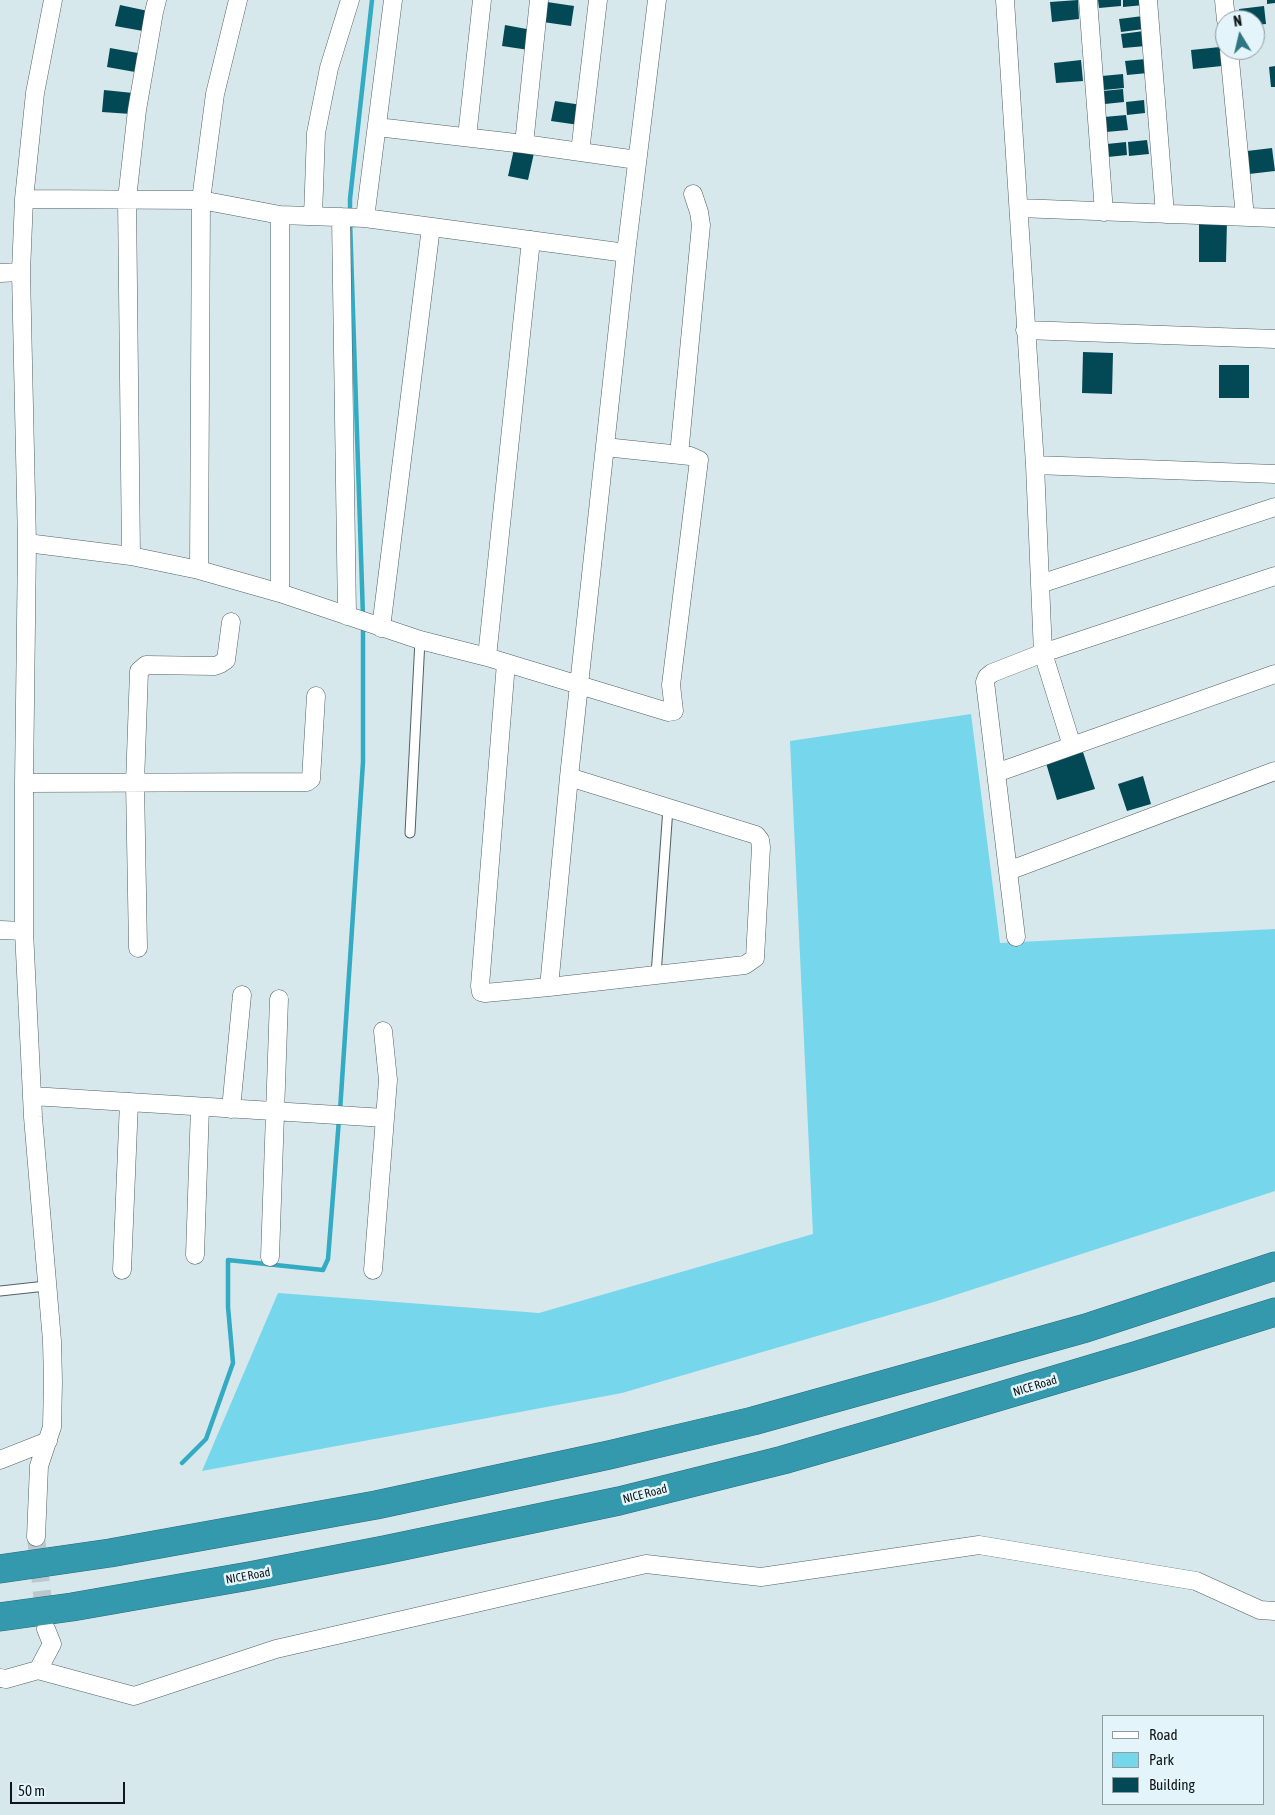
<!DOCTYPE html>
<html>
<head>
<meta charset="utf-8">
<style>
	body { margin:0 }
	#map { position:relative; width:1275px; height:1815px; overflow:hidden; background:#d6e8ec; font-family:"Asap Condensed",sans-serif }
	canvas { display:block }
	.legend { position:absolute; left:1102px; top:1715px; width:162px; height:90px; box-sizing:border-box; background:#e3f5fa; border:1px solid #8f9ca0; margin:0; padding:6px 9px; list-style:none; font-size:15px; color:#101618 }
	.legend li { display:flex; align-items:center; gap:10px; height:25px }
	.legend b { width:25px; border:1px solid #8f9ca0 }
	.north { position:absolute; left:1215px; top:10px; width:50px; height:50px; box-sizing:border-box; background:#e3f5fa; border:1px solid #8f9ca0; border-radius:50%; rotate:351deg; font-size:14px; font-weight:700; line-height:20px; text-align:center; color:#101618 }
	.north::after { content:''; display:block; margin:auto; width:18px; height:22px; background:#307584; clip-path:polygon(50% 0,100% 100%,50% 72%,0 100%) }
	.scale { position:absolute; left:10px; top:1782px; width:115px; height:22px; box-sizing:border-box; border:2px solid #101618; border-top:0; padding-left:6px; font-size:15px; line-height:18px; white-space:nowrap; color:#101618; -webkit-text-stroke:4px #e3f5fa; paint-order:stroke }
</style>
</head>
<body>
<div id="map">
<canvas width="1275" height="1815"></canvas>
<ul class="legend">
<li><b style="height:6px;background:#fff"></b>Road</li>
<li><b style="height:14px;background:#75d6ec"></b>Park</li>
<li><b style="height:14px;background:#034955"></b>Building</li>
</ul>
<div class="north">N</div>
<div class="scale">50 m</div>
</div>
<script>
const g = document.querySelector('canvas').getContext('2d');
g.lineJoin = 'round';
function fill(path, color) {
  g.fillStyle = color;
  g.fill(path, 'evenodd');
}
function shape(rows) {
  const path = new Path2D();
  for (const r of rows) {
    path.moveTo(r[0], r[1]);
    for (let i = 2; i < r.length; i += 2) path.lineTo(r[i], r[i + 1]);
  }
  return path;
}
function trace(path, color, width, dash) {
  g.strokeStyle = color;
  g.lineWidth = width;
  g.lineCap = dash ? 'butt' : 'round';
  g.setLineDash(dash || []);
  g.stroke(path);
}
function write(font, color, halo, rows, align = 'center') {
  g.font = font + ' "Asap Condensed",sans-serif';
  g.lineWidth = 5;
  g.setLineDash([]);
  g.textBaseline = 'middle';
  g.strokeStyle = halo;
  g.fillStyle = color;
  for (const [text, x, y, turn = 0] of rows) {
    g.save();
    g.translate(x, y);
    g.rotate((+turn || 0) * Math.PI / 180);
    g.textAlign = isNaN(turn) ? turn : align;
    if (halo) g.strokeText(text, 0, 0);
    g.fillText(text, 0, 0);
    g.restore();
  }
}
const green = shape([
	[971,714,1000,943,1275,929,1275,1191,937,1301,622,1393,202,1471,278,1293,539,1313,813,1234,790,741]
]);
const stream = shape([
	[350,212,350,199,372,0],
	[350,220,363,617],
	[340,1111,363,762,363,625],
	[182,1463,206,1439,233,1363,228,1307,228,1260,323,1270,328,1259,339,1119]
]);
const building = shape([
	[1078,0,1079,19,1052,22,1050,2],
	[1098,0,1121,0,1121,6,1099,8],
	[1123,0,1144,0,1144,5,1123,7],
	[1267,0,1275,0,1275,3,1267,4],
	[547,2,574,6,571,26,543,22],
	[120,5,148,11,143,31,115,26],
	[1264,6,1266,24,1255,25,1255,20,1240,20,1239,9],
	[1143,16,1144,29,1121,32,1119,19],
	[505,25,532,30,529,50,502,46],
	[1144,31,1146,46,1123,48,1121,34],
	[1220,47,1222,66,1193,69,1191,50],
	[110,48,138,53,135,72,107,67],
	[1146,59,1148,73,1127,75,1125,61],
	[1081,60,1083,81,1056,83,1054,63],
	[1275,66,1275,87,1271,87,1269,67],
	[1123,74,1124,88,1104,90,1102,76],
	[1123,89,1124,102,1105,104,1103,91],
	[104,90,133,93,131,114,102,112],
	[1144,100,1145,113,1127,115,1126,102],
	[555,101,582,105,579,125,551,121],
	[1126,115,1128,130,1106,132,1104,117],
	[1147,140,1149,154,1129,156,1128,142],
	[1126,142,1127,155,1108,157,1107,144],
	[1272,148,1275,171,1249,174,1247,151],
	[514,149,534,153,528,180,508,176],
	[1199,221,1227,221,1226,262,1199,262],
	[1083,352,1113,353,1112,394,1082,393],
	[1219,365,1249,365,1249,398,1219,398],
	[1083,752,1095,789,1057,800,1046,763],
	[1143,776,1151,804,1127,811,1118,784]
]);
const streetTunnel = shape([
	[36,1537,45,1621]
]);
const lane = shape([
	[410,833,420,640],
	[656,975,668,808],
	[0,1291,46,1286]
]);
const street = shape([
	[1005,0,1035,465,1043,653,1275,576],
	[1088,0,1104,212],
	[1148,0,1165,214],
	[1224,0,1226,20],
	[1229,50,1245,217],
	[377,127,524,144,637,160],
	[467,137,482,0],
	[524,144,539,0],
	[580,152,598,0],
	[24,199,201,200,280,215,365,218,626,253],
	[1019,208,1275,218],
	[313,216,316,133,329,68,350,0],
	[341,217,347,616],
	[365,218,393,0],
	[0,273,21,272],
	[1025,330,1275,339],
	[679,455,701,225,699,212,693,194],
	[1035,465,1275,474],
	[27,543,131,556,199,570,280,593,420,640,487,657,668,712,674,711,671,685,699,460,690,456,605,447],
	[131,556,127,199,137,110,154,12,157,0],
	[199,570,201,200,215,94,238,0],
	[1040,584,1275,507],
	[280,593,280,215],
	[381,628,431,227],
	[487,657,531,240],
	[506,663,480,986,481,992,485,993,549,987,745,965,755,958,761,847,760,840,756,835,569,777],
	[996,773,1275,674],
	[24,783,307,782,311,779,316,696],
	[1008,871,1275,771],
	[0,930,24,931],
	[1016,937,985,682,987,677,992,673,1043,653,1072,746],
	[138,948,135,783,139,671,146,665,215,666,220,664,226,660,231,622],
	[549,987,569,777,626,253,657,0],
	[32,1096,385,1118],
	[231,1109,242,995],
	[195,1255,200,1107],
	[270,1257,279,999],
	[122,1270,129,1102],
	[373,1270,388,1080,383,1031],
	[0,1460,48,1441],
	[36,1537,39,1466,52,1427,53,1382,52,1341,33,1117,24,931,24,783,27,543,21,272,24,199,35,93,53,0],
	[38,1670,134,1696,276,1649,646,1564,761,1577,979,1545,1196,1581,1260,1610,1275,1611],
	[0,1678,6,1679,38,1670,52,1644,46,1629]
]);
const highway = shape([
	[0,1569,110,1553,376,1505,609,1455,753,1421,1086,1328,1275,1266],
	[0,1617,72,1607,249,1576,384,1550,619,1501,783,1460,890,1429,1135,1356,1275,1312]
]);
const streetNames = [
	["NICE Road",1035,1386,-17],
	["NICE Road",645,1494,-14],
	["NICE Road",248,1576,-10]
];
fill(green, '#75d6ec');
trace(stream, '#33abc3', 4.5);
fill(building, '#034955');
trace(streetTunnel, '#b8c8cc', 18, [18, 9]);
trace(lane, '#516165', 11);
trace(street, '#516165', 19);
trace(highway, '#286b7a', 29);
trace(lane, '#fff', 9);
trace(street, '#fff', 18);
trace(highway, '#3599ae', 28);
write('12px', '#101618', '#e3f5fa', streetNames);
</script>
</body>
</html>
